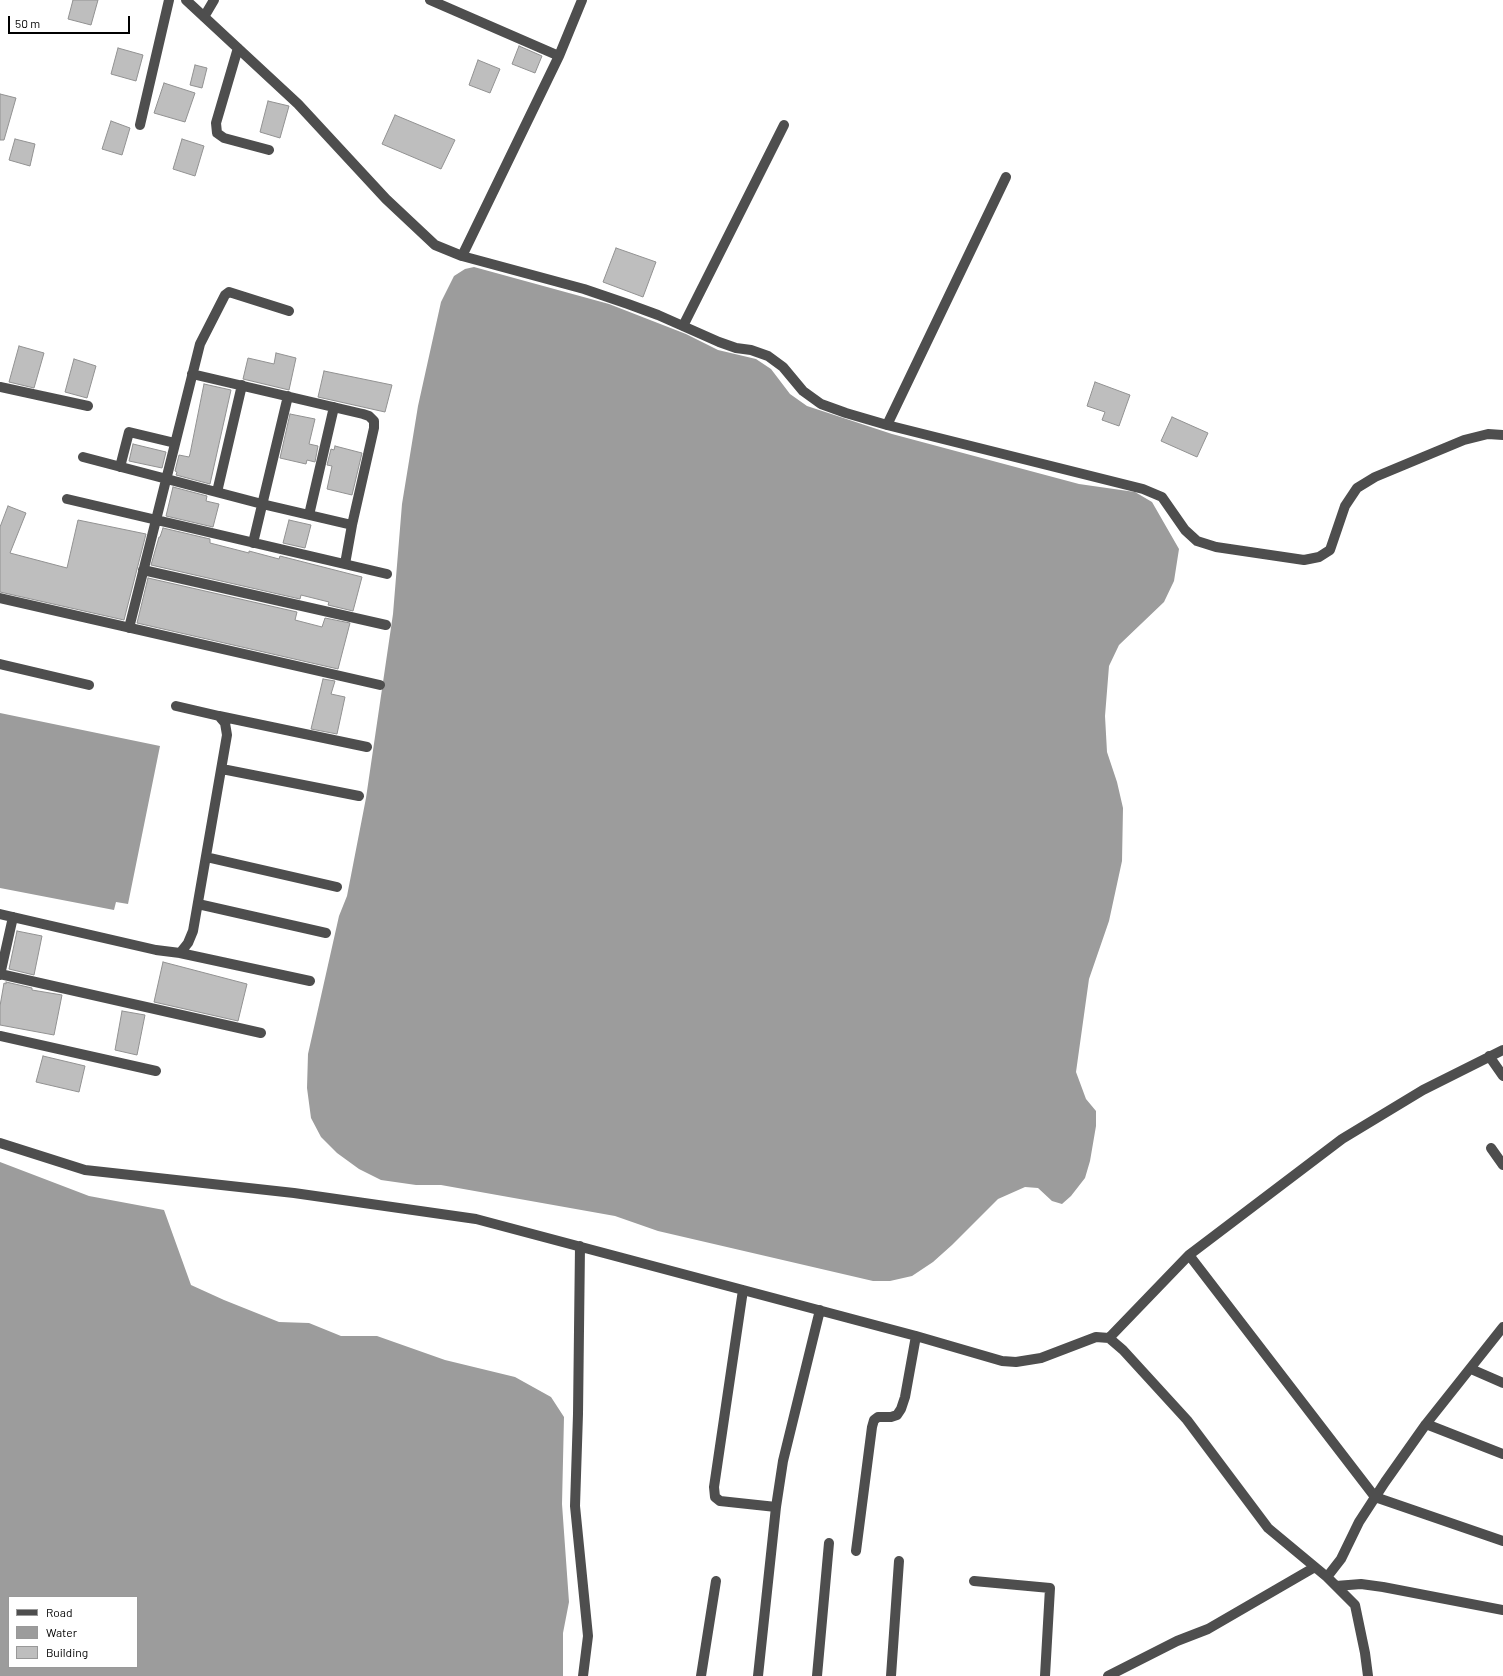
<!DOCTYPE html>
<html>
<head>
<meta charset="utf-8">
<style>
	body { margin:0 }
	#map { position:relative; width:1503px; height:1676px; overflow:hidden; background:#fff; font-family:Barlow,sans-serif }
	canvas { display:block }
	.legend { position:absolute; left:8px; top:1596px; width:130px; height:72px; box-sizing:border-box; background:#fff; border:1px solid #999; margin:0; padding:5px 7px; list-style:none; font-size:12px; color:#000 }
	.legend li { display:flex; align-items:center; gap:8px; height:20px }
	.legend b { width:20px; border:1px solid #999 }
	.scale { position:absolute; left:8px; top:16px; width:122px; height:18px; box-sizing:border-box; border:2px solid #000; border-top:0; padding-left:5px; font-size:12px; line-height:14px; white-space:nowrap; color:#000; -webkit-text-stroke:3px #fff; paint-order:stroke }
</style>
</head>
<body>
<div id="map">
<canvas width="1503" height="1676"></canvas>
<ul class="legend">
<li><b style="height:5px;background:#4e4e4e"></b>Road</li>
<li><b style="height:11px;background:#9c9c9c"></b>Water</li>
<li><b style="height:11px;background:#bebebe"></b>Building</li>
</ul>
<div class="scale">50 m</div>
</div>
<script>
const g = document.querySelector('canvas').getContext('2d');
g.lineJoin = 'round';
function fill(path, color) {
  g.fillStyle = color;
  g.fill(path, 'evenodd');
}
function shape(rows) {
  const path = new Path2D();
  for (const r of rows) {
    path.moveTo(r[0], r[1]);
    for (let i = 2; i < r.length; i += 2) path.lineTo(r[i], r[i + 1]);
  }
  return path;
}
function trace(path, color, width, dash) {
  g.strokeStyle = color;
  g.lineWidth = width;
  g.lineCap = dash ? 'butt' : 'round';
  g.setLineDash(dash || []);
  g.stroke(path);
}
const water = shape([
	[474,267,609,304,686,334,718,350,756,359,771,369,790,394,807,406,892,434,1079,484,1135,492,1152,502,1179,549,1174,581,1164,602,1119,645,1109,666,1105,716,1107,752,1117,782,1123,808,1122,861,1109,921,1089,979,1076,1072,1086,1099,1096,1111,1096,1126,1090,1161,1085,1178,1071,1196,1062,1204,1052,1201,1038,1188,1025,1187,998,1199,952,1245,933,1262,912,1276,890,1281,873,1281,658,1231,615,1216,441,1185,416,1185,381,1180,359,1169,337,1153,321,1137,311,1118,307,1088,308,1054,339,916,347,896,366,798,393,614,402,504,418,406,441,302,454,276,465,269],
	[0,713,160,746,128,904,116,902,114,910,0,888],
	[0,1162,89,1196,164,1210,191,1285,224,1300,279,1322,309,1323,341,1336,377,1336,445,1360,515,1377,551,1397,564,1417,562,1504,569,1602,563,1633,563,1676,0,1676],
	[9,1597,137,1597,137,1667,9,1667]
]);
const building = shape([
	[73,0,98,0,91,25,68,19,73,0],
	[519,46,542,56,535,73,512,64,519,46],
	[118,48,143,55,136,81,111,74,118,48],
	[478,60,500,69,490,93,469,85,478,60],
	[195,65,207,68,202,88,190,85,195,65],
	[164,83,195,93,185,122,154,113,164,83],
	[0,94,16,98,4,140,0,140,0,94],
	[268,101,289,106,280,138,260,132,268,101],
	[395,115,455,140,441,169,382,144,395,115],
	[111,121,130,128,122,155,102,149,111,121],
	[15,139,35,144,30,166,9,160,15,139],
	[182,139,204,146,195,176,173,169,182,139],
	[616,248,656,262,643,297,603,282,616,248],
	[19,346,44,353,34,388,9,382,19,346],
	[276,353,296,358,289,390,243,379,248,358,274,364,276,353],
	[74,359,96,366,87,398,65,392,74,359],
	[324,371,392,385,385,412,318,397,324,371],
	[1095,382,1130,395,1119,426,1102,420,1105,412,1087,406,1095,382],
	[204,384,231,390,210,484,176,475,177,472,175,471,179,455,189,457,190,454,204,384],
	[290,414,315,419,309,444,318,446,315,462,307,460,306,464,280,458,290,414],
	[1172,417,1208,433,1197,457,1161,441,1172,417],
	[133,444,166,452,162,468,129,461,133,444],
	[335,446,362,453,352,495,327,489,332,466,327,465,331,449,334,450,335,446],
	[173,487,207,496,206,501,219,504,213,527,166,516,173,487],
	[8,506,26,513,10,553,67,568,78,520,146,534,124,620,0,592,0,527,8,506],
	[289,520,311,525,305,548,283,543,289,520],
	[163,528,210,539,210,543,249,553,249,551,279,559,280,556,362,577,353,611,328,605,329,602,301,595,300,599,151,565,159,537,160,537,163,528],
	[148,578,297,612,295,620,322,627,325,618,350,623,338,669,137,623,148,578],
	[323,679,335,681,331,694,345,697,337,734,311,729,323,679],
	[17,931,42,936,34,975,9,969,17,931],
	[163,962,247,984,238,1021,154,1002,163,962],
	[6,982,32,988,32,990,62,995,54,1035,0,1025,0,1006,4,983,6,984,6,982],
	[122,1011,145,1015,137,1055,115,1050,122,1011],
	[43,1056,85,1066,79,1092,36,1082,43,1056]
]);
const minor = shape([
	[186,0,298,104,386,199,435,245,462,256,584,289,628,304,658,315,719,342,736,348,751,350,768,356,783,367,803,391,821,404,846,413,887,425,1143,489,1162,497,1185,530,1197,541,1216,547,1304,560,1319,557,1330,550,1345,506,1357,488,1375,477,1464,440,1488,434,1503,435],
	[430,0,559,56],
	[204,17,214,0],
	[238,48,216,123,217,133,224,138,269,150],
	[140,125,169,0],
	[462,256,559,56,582,0],
	[683,326,784,125],
	[192,374,363,414,369,416,374,421,374,428,352,525,345,564],
	[0,387,88,406],
	[887,425,1006,177],
	[83,457,262,504,352,525],
	[120,467,129,432,175,443],
	[217,492,242,385],
	[67,499,387,574],
	[309,515,334,407],
	[253,543,288,396],
	[143,570,386,625],
	[0,598,380,685],
	[129,628,200,344,225,295,229,292,289,311],
	[0,664,89,685],
	[219,716,367,747],
	[222,769,359,796],
	[206,857,337,887],
	[198,904,326,933],
	[0,914,156,950,180,953,188,943,193,931,227,735,225,723,219,716,176,706],
	[180,953,310,981],
	[0,974,261,1033],
	[0,975,13,917],
	[0,1036,156,1071],
	[1489,1056,1503,1076],
	[0,1143,85,1170,294,1193,476,1219,916,1336,1002,1361,1016,1362,1041,1358,1096,1337,1109,1338,1123,1350,1187,1420,1268,1528,1327,1577],
	[1491,1148,1503,1165],
	[580,1246,578,1414,575,1506,588,1636,583,1676],
	[1189,1255,1375,1497,1503,1541],
	[743,1290,714,1487,715,1497,720,1501,776,1507],
	[1109,1338,1189,1255,1342,1139,1423,1090,1503,1050],
	[1471,1369,1503,1383],
	[1426,1424,1503,1454],
	[856,1551,872,1427,874,1420,878,1417,891,1417,897,1415,901,1409,905,1397,916,1336],
	[974,1581,1050,1588,1045,1676],
	[1336,1586,1361,1584,1383,1587,1503,1610],
	[701,1676,716,1581],
	[758,1676,776,1507,783,1461,820,1310],
	[817,1676,829,1543],
	[891,1676,899,1561],
	[1108,1676,1177,1641,1208,1629,1315,1567],
	[1368,1676,1365,1653,1355,1605,1327,1577,1341,1559,1359,1522,1385,1482,1426,1424,1503,1327]
]);
fill(water, '#9c9c9c');
fill(building, '#bebebe');
trace(building, '#929292', 1);
trace(minor, '#4e4e4e', 10);
</script>
</body>
</html>
